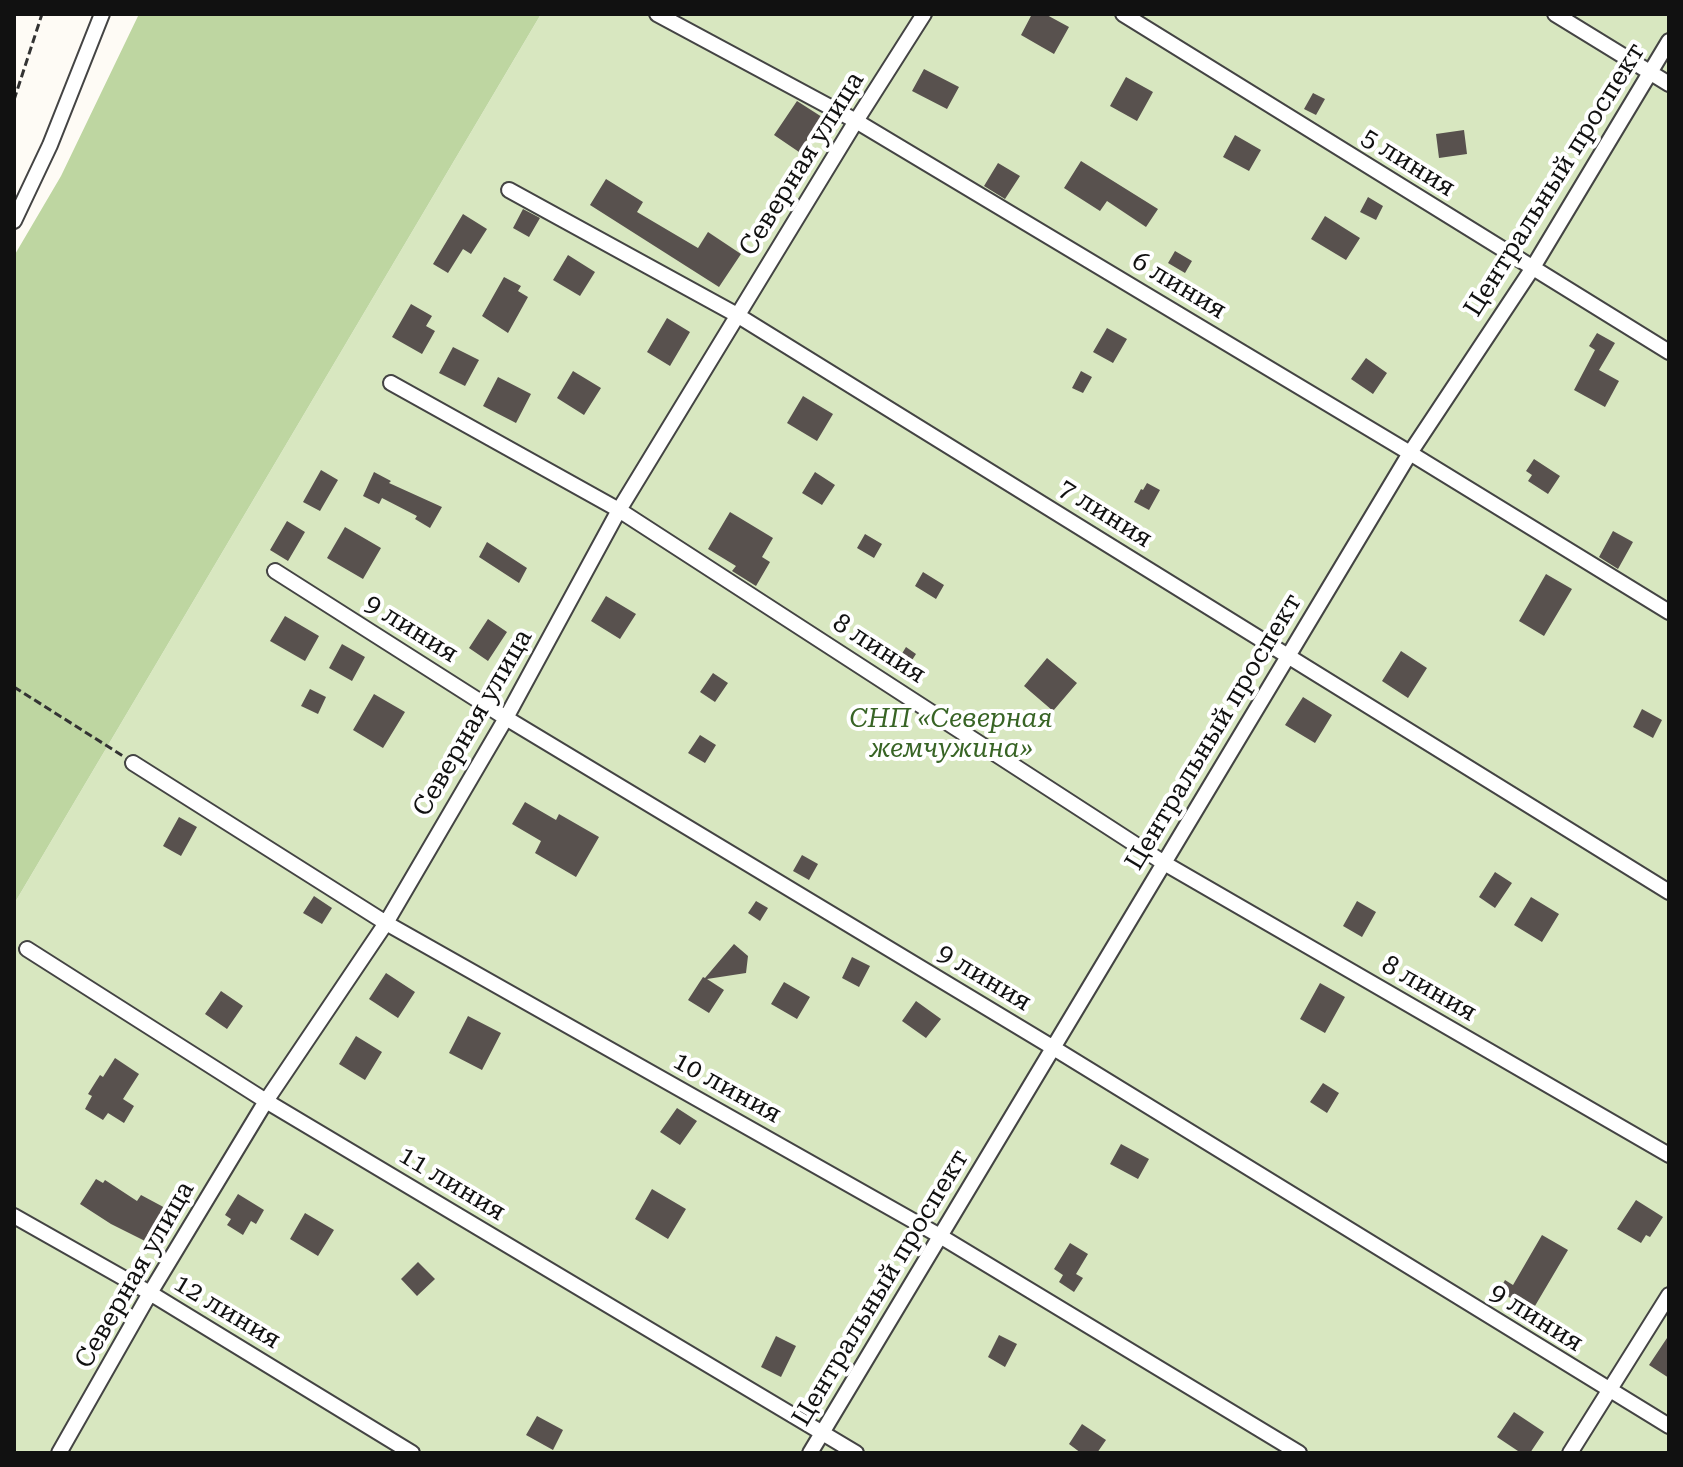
<!DOCTYPE html>
<html>
<head>
<meta charset="utf-8">
<style>
	body { margin:0 }
	#map { position:relative; width:1683px; height:1467px; overflow:hidden; background:#fefbf5; font-family:"Roboto Serif",serif }
	canvas { display:block }
	.frame { position:absolute; inset:0; border:16px solid #111; pointer-events:none }
</style>
</head>
<body>
<div id="map">
<canvas width="1683" height="1467"></canvas>
<div class="frame"></div>
</div>
<script>
const g = document.querySelector('canvas').getContext('2d');
g.lineJoin = 'round';
function fill(path, color) {
  g.fillStyle = color;
  g.fill(path, 'evenodd');
}
function shape(rows) {
  const path = new Path2D();
  for (const r of rows) {
    path.moveTo(r[0], r[1]);
    for (let i = 2; i < r.length; i += 2) path.lineTo(r[i], r[i + 1]);
  }
  return path;
}
function trace(path, color, width, dash) {
  g.strokeStyle = color;
  g.lineWidth = width;
  g.lineCap = dash ? 'butt' : 'round';
  g.setLineDash(dash || []);
  g.stroke(path);
}
function write(font, color, halo, rows, align = 'center') {
  g.font = font + ' "Roboto Serif",serif';
  g.lineWidth = 8;
  g.setLineDash([]);
  g.textBaseline = 'middle';
  g.strokeStyle = halo;
  g.fillStyle = color;
  for (const [text, x, y, turn = 0] of rows) {
    g.save();
    g.translate(x, y);
    g.rotate((+turn || 0) * Math.PI / 180);
    g.textAlign = isNaN(turn) ? turn : align;
    if (halo) g.strokeText(text, 0, 0);
    g.fillText(text, 0, 0);
    g.restore();
  }
}
const green = shape([
	[541,14,1669,14,1669,1453,14,1453,14,904]
]);
const forest = shape([
	[139,14,541,14,14,904,14,256,61,176]
]);
const building = shape([
	[1032,14,1045,14,1069,27,1054,54,1021,35],
	[924,69,959,87,947,109,912,91],
	[1126,77,1153,92,1137,121,1110,106],
	[1313,93,1325,99,1316,115,1304,109],
	[797,101,822,117,799,152,774,135],
	[1464,130,1467,154,1439,158,1436,134],
	[1235,135,1261,150,1249,171,1223,157],
	[1081,161,1158,209,1146,227,1107,201,1100,211,1064,188],
	[998,163,1020,176,1005,199,984,186],
	[606,179,643,202,637,212,698,248,708,232,741,254,719,287,590,205],
	[1368,197,1383,206,1376,220,1360,212],
	[523,209,540,218,529,237,513,228],
	[463,214,487,229,471,254,463,249,448,273,433,264],
	[1325,216,1360,238,1346,260,1311,239],
	[1175,251,1192,261,1185,273,1168,263],
	[568,255,595,272,580,296,553,280],
	[504,277,521,286,518,291,528,297,508,333,482,316],
	[411,304,432,316,426,326,435,331,422,354,392,337],
	[667,318,690,332,670,366,647,352],
	[1107,328,1127,339,1113,363,1093,352],
	[1597,333,1615,343,1599,370,1619,381,1605,407,1574,390,1595,350,1589,346],
	[453,347,479,360,465,386,439,373],
	[1366,358,1387,373,1373,394,1351,379],
	[573,371,601,388,584,415,557,398],
	[1081,371,1092,377,1083,393,1072,388],
	[498,377,531,394,516,423,483,406],
	[803,396,833,414,817,441,787,423],
	[1534,459,1560,476,1548,494,1528,481,1532,475,1526,471],
	[321,470,338,480,320,511,303,502],
	[374,472,391,481,389,483,442,507,430,528,415,519,417,516,382,498,379,504,363,496],
	[815,472,835,485,822,505,802,493],
	[1147,483,1160,490,1149,510,1134,502,1141,489,1143,490],
	[730,512,773,538,762,557,770,562,756,586,732,571,736,566,708,549],
	[287,521,305,532,288,561,270,550],
	[345,527,381,548,363,579,327,558],
	[1613,531,1633,542,1618,569,1599,557],
	[865,534,882,544,874,558,857,548],
	[487,542,527,568,519,583,479,557],
	[923,572,944,585,936,599,915,586],
	[1546,574,1572,589,1544,636,1519,621],
	[606,596,636,614,620,639,591,621],
	[285,616,319,636,305,661,270,641],
	[488,619,507,632,488,661,469,648],
	[342,644,365,657,352,681,329,668],
	[906,647,916,654,905,671,895,665],
	[1401,651,1427,668,1408,698,1382,681],
	[1047,658,1077,683,1053,711,1024,686],
	[713,673,728,683,715,702,700,692],
	[310,689,326,697,318,714,301,706],
	[374,694,405,712,383,748,353,730],
	[1303,697,1332,715,1315,743,1285,725],
	[1642,709,1662,720,1653,738,1633,727],
	[700,735,716,745,705,763,688,753],
	[525,802,556,820,559,814,599,837,576,877,535,853,541,841,512,824],
	[179,817,197,827,181,856,163,846],
	[802,855,818,864,809,880,793,871],
	[1495,872,1512,883,1495,908,1479,897],
	[314,896,332,908,322,924,303,913],
	[1531,897,1559,914,1542,942,1514,925],
	[756,901,768,908,760,921,748,913],
	[1357,901,1376,912,1362,937,1343,926],
	[734,944,748,956,746,973,707,979,724,990,709,1013,688,1000,703,977,705,978],
	[852,957,870,966,859,987,842,978],
	[386,973,415,992,398,1018,369,999],
	[784,982,810,997,797,1019,771,1004],
	[1320,983,1345,997,1325,1033,1300,1019],
	[221,991,243,1006,227,1029,205,1014],
	[916,1001,941,1019,926,1038,902,1021],
	[468,1016,501,1033,482,1070,449,1053],
	[356,1036,382,1052,365,1080,339,1064],
	[115,1058,139,1074,123,1099,134,1106,124,1123,108,1113,103,1120,85,1109,92,1096,88,1094,100,1075,103,1077],
	[1323,1083,1339,1093,1327,1113,1310,1102],
	[677,1108,697,1121,680,1145,660,1132],
	[1121,1144,1149,1159,1138,1179,1110,1164],
	[96,1179,103,1183,105,1180,137,1201,141,1195,169,1210,151,1244,111,1224,80,1204],
	[652,1189,686,1209,668,1239,635,1219],
	[238,1194,264,1210,256,1224,251,1221,243,1235,227,1225,231,1219,225,1215],
	[1636,1200,1663,1217,1650,1237,1646,1235,1641,1243,1617,1229],
	[305,1213,334,1230,318,1256,290,1239],
	[1542,1235,1568,1250,1532,1311,1499,1291,1505,1280,1513,1285],
	[1070,1243,1088,1254,1076,1274,1083,1278,1074,1292,1059,1282,1063,1275,1054,1269],
	[418,1262,435,1279,417,1296,401,1279],
	[999,1335,1017,1344,1005,1367,988,1357],
	[1669,1335,1669,1378,1649,1365],
	[776,1336,796,1346,781,1377,761,1367],
	[1514,1412,1544,1432,1530,1453,1521,1453,1497,1437],
	[537,1416,563,1430,553,1450,526,1435],
	[1082,1424,1106,1440,1097,1453,1081,1453,1069,1444]
]);
const path = shape([
	[14,100,42,14],
	[14,687,123,756]
]);
const minor = shape([
	[657,14,856,121,1410,453,1669,612],
	[1123,14,1669,352],
	[1555,14,1669,84],
	[509,190,737,315,1669,892],
	[14,221,50,145,102,14],
	[391,383,619,510,1164,863,1669,1155],
	[275,571,506,718,1052,1047,1669,1426],
	[133,763,386,923,940,1236,1299,1453],
	[27,949,266,1101,856,1453],
	[14,1216,150,1293,412,1453],
	[59,1453,150,1293,266,1101,386,923,506,718,619,510,856,121,924,14],
	[810,1453,1410,453,1532,269,1669,41],
	[1570,1453,1669,1295]
]);
const streetNames = [
	["5 линия",1408,163,32],
	["Северная улица",802,164,-58],
	["Центральный проспект",1555,180,-58],
	["6 линия",1179,286,31],
	["7 линия",1105,514,32],
	["9 линия",411,629,32],
	["8 линия",879,649,33],
	["Северная улица",473,723,-60],
	["Центральный проспект",1214,732,-59],
	["9 линия",984,978,31],
	["8 линия",1429,989,30],
	["10 линия",727,1088,29],
	["11 линия",452,1184,31],
	["Северная улица",135,1275,-60],
	["Центральный проспект",881,1288,-59],
	["12 линия",227,1312,31],
	["9 линия",1536,1318,32]
];
const parkNames = [
	["СНП «Северная",951,719],
	["жемчужина»",951,749]
];
fill(green, '#d8e7c0');
fill(forest, '#bed6a1');
fill(building, '#58514e');
trace(minor, '#444', 18);
trace(path, '#333', 3, [8, 4]);
trace(minor, '#fff', 14);
write('26px', '#111', '#fff', streetNames);
write('italic 26px', '#386425', '#fff', parkNames);
</script>
</body>
</html>
